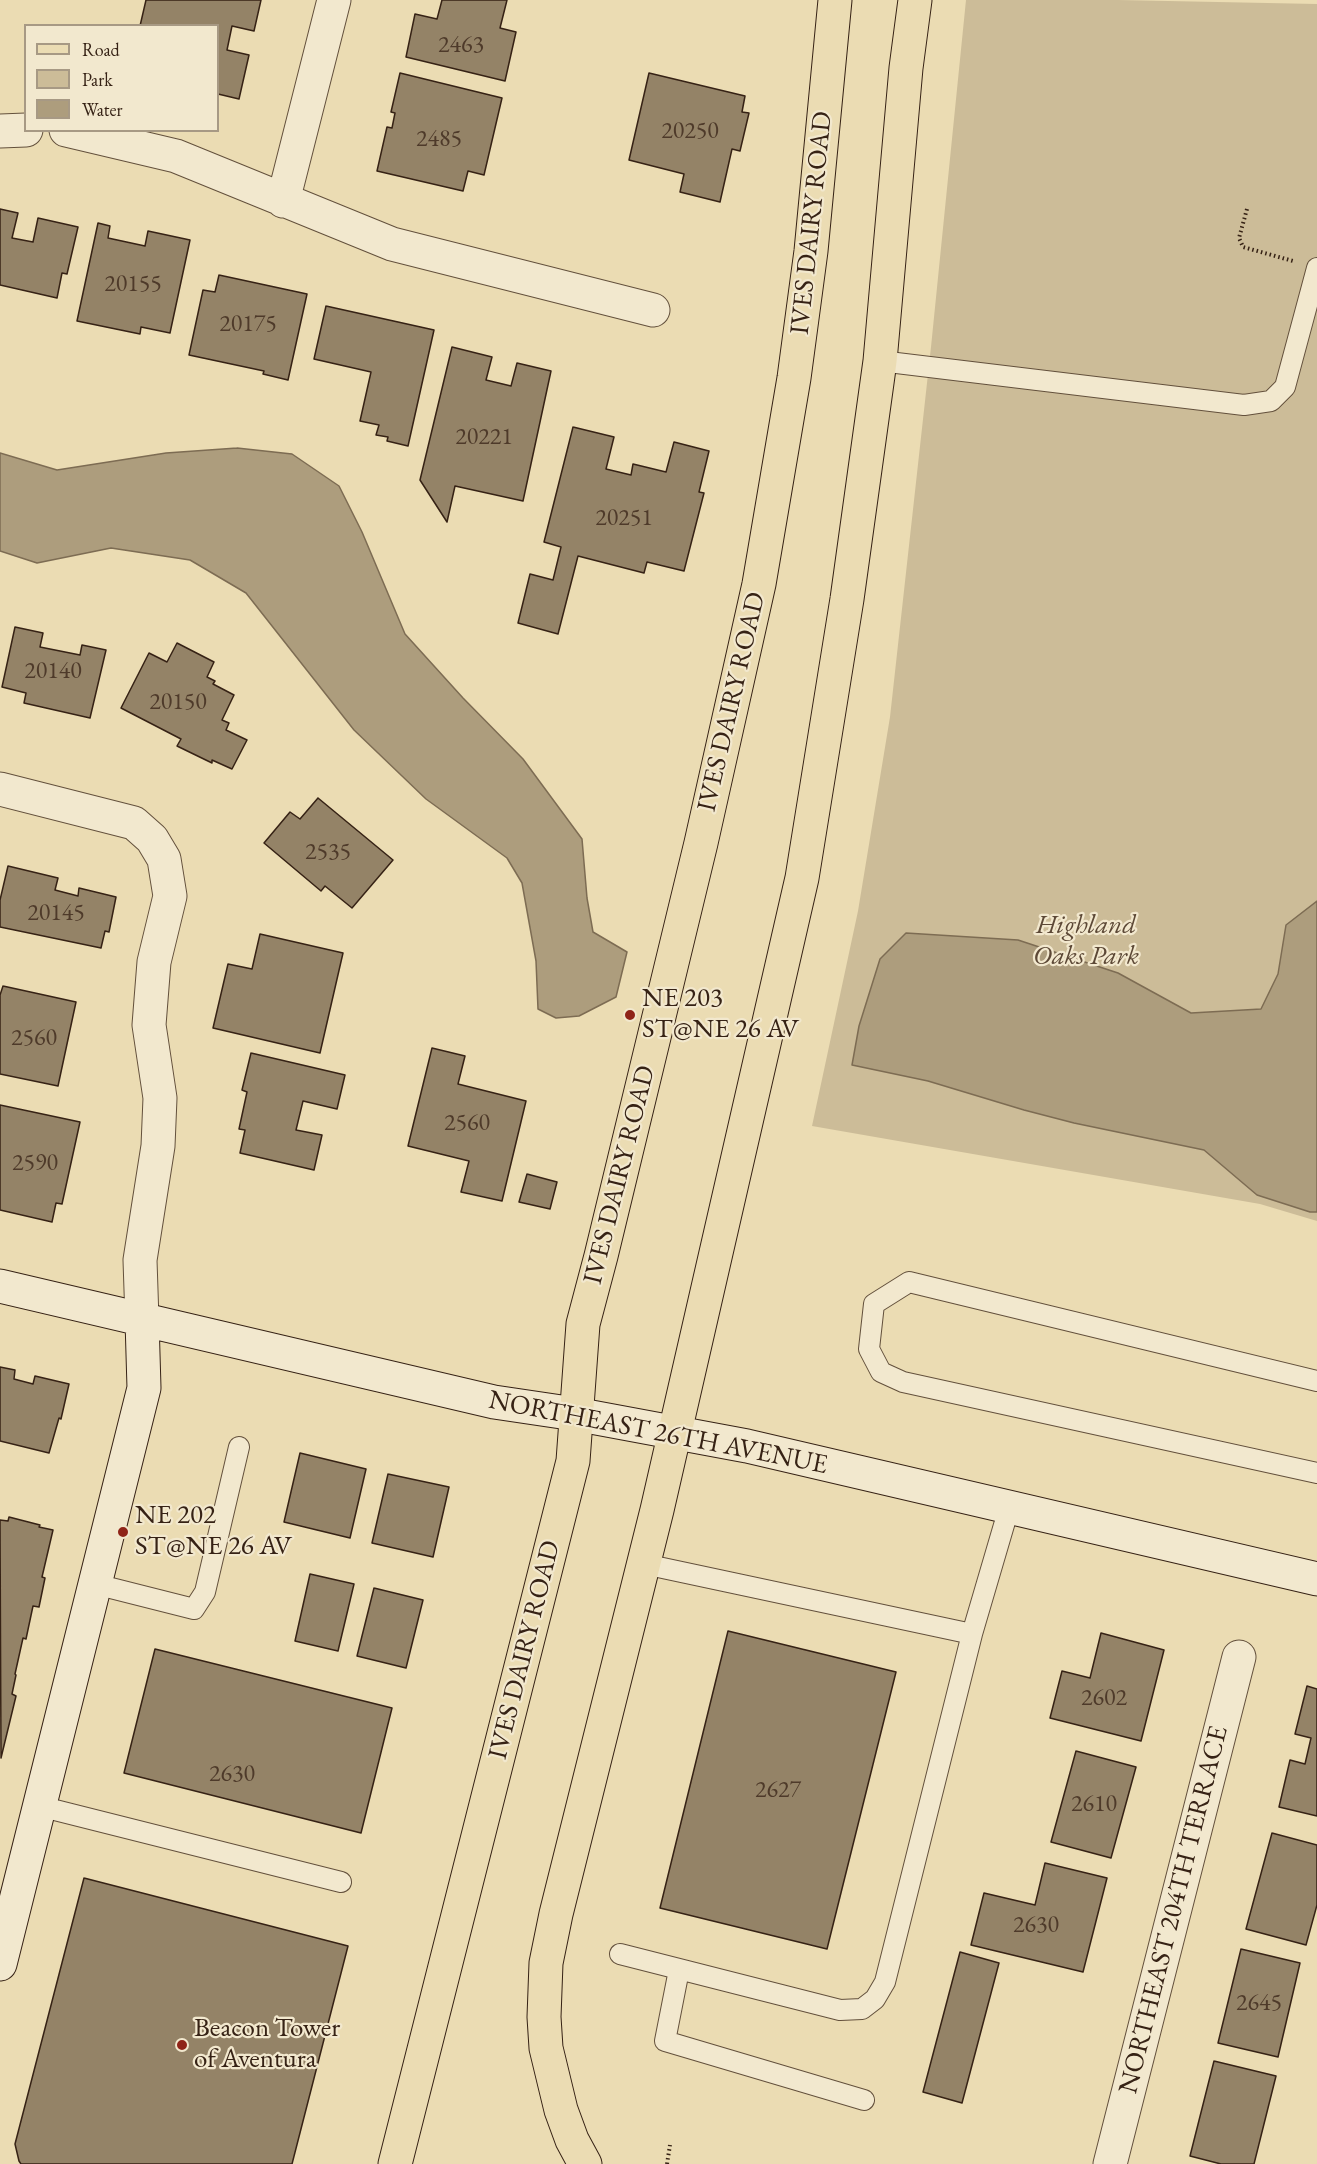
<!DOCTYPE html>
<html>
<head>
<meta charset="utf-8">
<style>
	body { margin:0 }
	#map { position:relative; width:1317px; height:2164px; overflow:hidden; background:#ebdcb3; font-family:"EB Garamond",serif }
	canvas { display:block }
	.legend { position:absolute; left:24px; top:24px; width:195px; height:108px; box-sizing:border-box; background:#f2e8ce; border:2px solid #a79984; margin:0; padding:8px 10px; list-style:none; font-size:18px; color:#362215 }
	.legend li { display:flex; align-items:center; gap:12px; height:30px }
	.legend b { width:30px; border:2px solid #a79984 }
</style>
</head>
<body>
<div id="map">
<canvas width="1317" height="2164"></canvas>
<ul class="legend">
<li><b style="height:8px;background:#ebdcb3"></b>Road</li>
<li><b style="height:16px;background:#ccbc98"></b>Park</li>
<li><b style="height:16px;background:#ad9d7d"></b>Water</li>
</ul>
</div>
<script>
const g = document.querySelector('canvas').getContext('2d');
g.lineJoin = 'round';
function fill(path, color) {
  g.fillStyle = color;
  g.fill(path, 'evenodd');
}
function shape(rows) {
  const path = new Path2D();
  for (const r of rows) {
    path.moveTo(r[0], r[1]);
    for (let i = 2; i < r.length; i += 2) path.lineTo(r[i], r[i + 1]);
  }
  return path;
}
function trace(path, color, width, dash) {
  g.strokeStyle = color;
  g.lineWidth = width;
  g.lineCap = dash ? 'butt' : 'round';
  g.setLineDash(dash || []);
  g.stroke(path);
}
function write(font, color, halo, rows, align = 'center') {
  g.font = font + ' "EB Garamond",serif';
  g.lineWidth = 4.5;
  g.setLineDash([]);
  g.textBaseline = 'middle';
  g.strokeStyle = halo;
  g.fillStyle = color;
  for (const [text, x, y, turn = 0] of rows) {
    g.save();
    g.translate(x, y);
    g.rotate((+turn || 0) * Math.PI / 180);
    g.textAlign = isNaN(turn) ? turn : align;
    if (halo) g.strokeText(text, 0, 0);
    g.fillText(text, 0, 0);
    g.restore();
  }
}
const green = shape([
	[966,0,1118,0,1317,4,1317,1221,1260,1204,812,1126,858,911,890,717,931,347]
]);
const water = shape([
	[237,448,292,454,339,486,362,532,405,634,463,698,523,759,582,839,587,898,593,932,627,952,616,997,579,1016,556,1018,538,1009,536,961,522,883,507,858,426,799,354,730,246,593,190,560,111,548,37,563,0,551,0,453,57,470,166,453,237,448],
	[1317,901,1317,1212,1310,1212,1257,1195,1204,1150,1074,1123,1024,1110,928,1081,852,1065,859,1026,880,959,906,933,1018,940,1118,973,1191,1013,1261,1009,1278,974,1286,925,1317,901]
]);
const building = shape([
	[146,0,261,0,254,31,232,26,227,50,249,55,239,99,218,94,218,26,140,26,146,0],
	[442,0,507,0,500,28,516,32,505,81,406,57,415,14,437,19,442,0],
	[400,73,502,98,484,175,468,171,463,191,377,171,387,127,392,128,395,113,391,112,400,73],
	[649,73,745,96,742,112,749,113,740,151,732,149,720,202,680,192,684,174,629,160,649,73],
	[0,209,18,213,12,238,33,242,38,218,78,227,67,274,62,273,57,298,0,285,0,209],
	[98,223,110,226,108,238,145,246,148,231,190,240,170,333,141,327,140,334,77,321,98,223],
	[219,275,307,294,288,380,263,374,264,371,189,355,203,290,215,292,219,275],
	[326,306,434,330,408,446,387,441,388,437,376,435,379,425,360,421,371,372,314,359,326,306],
	[452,347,492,357,486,380,511,386,517,363,551,371,523,501,455,486,447,522,420,480,452,347],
	[573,427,614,437,606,469,631,475,633,464,666,472,674,442,709,451,699,492,704,493,684,571,647,562,644,573,578,556,558,634,518,623,530,574,553,580,561,547,544,542,573,427],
	[15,627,43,633,40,647,80,655,82,645,106,650,90,718,24,703,26,693,2,687,15,627],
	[177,643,214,662,207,677,215,681,213,684,234,695,222,720,229,723,226,730,247,740,232,769,212,760,212,763,177,746,181,739,121,708,149,653,167,662,177,643],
	[318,798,393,860,352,908,325,886,321,891,264,843,290,812,300,819,318,798],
	[8,866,58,878,55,890,78,896,79,888,116,897,109,932,105,931,101,948,0,927,0,900,8,866],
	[260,934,343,953,320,1053,213,1028,228,964,252,969,260,934],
	[3,986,76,1002,58,1086,0,1074,0,995,3,986],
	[432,1048,465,1056,458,1084,526,1101,502,1201,461,1192,469,1161,408,1146,432,1048],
	[251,1053,345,1075,337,1109,303,1101,296,1130,322,1135,314,1170,240,1153,245,1130,239,1129,247,1092,242,1090,251,1053],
	[0,1105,80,1122,62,1204,56,1203,52,1222,0,1210,0,1105],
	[527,1174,557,1182,550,1209,519,1202,527,1174],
	[0,1367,15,1370,14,1379,33,1384,35,1376,69,1384,61,1419,59,1418,49,1453,0,1441,0,1367],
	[300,1453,366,1469,350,1538,284,1522,300,1453],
	[388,1474,449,1487,433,1557,372,1543,388,1474],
	[9,1517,40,1525,39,1527,53,1530,42,1577,45,1578,39,1607,33,1606,26,1639,23,1638,15,1674,16,1675,12,1694,16,1696,1,1758,0,1520,8,1521,9,1517],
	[310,1574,354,1584,338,1651,295,1641,310,1574],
	[374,1588,423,1600,406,1668,357,1656,374,1588],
	[728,1631,896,1672,827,1949,660,1908,728,1631],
	[1101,1633,1164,1650,1141,1741,1050,1718,1062,1671,1090,1678,1101,1633],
	[155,1649,392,1708,361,1833,124,1773,155,1649],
	[1307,1686,1317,1689,1317,1816,1279,1807,1290,1760,1305,1764,1311,1738,1295,1734,1307,1686],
	[1076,1751,1136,1767,1111,1858,1051,1842,1076,1751],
	[1272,1833,1317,1845,1317,1905,1306,1945,1246,1929,1272,1833],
	[1045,1863,1107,1878,1083,1972,971,1945,984,1893,1035,1905,1045,1863],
	[84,1878,348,1946,292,2164,21,2164,19,2161,15,2144,84,1878],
	[1241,1949,1300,1963,1278,2057,1218,2043,1241,1949],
	[960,1952,999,1963,962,2103,923,2092,960,1952],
	[1214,2061,1276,2076,1254,2164,1221,2164,1190,2156,1214,2061]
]);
const path = shape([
	[1247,209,1239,238,1243,247,1293,261],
	[667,2164,670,2145]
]);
const lane = shape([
	[880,361,1244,405,1271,401,1285,387,1317,268],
	[1317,1381,909,1282,874,1304,869,1349,881,1372,903,1382,1317,1473],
	[644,1564,972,1634],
	[95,1584,194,1609,205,1592,239,1447],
	[39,1806,341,1882],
	[620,1954,840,2010,862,2009,875,1999,885,1982,972,1634,1009,1508],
	[679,1970,665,2041,864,2100]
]);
const street = shape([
	[66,130,176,156,392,244,653,310],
	[0,131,26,130],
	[283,201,334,0],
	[0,789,134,823,152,839,164,859,170,896,154,962,149,1025,160,1098,158,1146,140,1260,142,1320],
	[1110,2164,1239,1657]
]);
const secondary = shape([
	[0,1286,494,1402,575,1414,747,1446,1317,1579],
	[0,1964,144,1388,142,1320]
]);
const primary = shape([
	[395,2164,573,1461,583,1324,601,1256,701,843,759,584,794,378,811,251,835,0],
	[585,2164,572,2140,561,2110,546,2048,544,2017,546,1963,556,1914,657,1510,802,878,847,599,880,361,906,68,915,0]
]);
const markers = [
	[630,1015,6,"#8f2418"],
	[123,1532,6,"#8f2418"],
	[182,2045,6,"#8f2418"]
];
const numberNames = [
	["2463",461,45],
	["20250",690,131],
	["2485",439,139],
	["20155",133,284],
	["20175",248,324],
	["20221",484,437],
	["20251",624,518],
	["20140",53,671],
	["20150",178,702],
	["2535",328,852],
	["20145",56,913],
	["2560",34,1038],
	["2560",467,1123],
	["2590",35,1163],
	["2602",1104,1698],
	["2630",232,1774],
	["2627",778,1790],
	["2610",1094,1804],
	["2630",1036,1925],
	["2645",1259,2003]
];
const streetNames = [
	["IVES DAIRY ROAD",812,223,-84],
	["IVES DAIRY ROAD",732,702,-77],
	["IVES DAIRY ROAD",620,1175,-76],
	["NORTHEAST 26TH AVENUE",658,1433,11],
	["IVES DAIRY ROAD",525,1650,-76],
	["NORTHEAST 204TH TERRACE",1174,1910,-76]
];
const parkNames = [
	["Highland",1086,926],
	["Oaks Park",1086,957]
];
const poiNames = [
	["NE 203",642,999],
	["ST@NE 26 AV",642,1030],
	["NE 202",135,1516],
	["ST@NE 26 AV",135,1547],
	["Beacon Tower",194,2029],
	["of Aventura",194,2060]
];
fill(green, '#ccbc98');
fill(water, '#ad9d7d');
trace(water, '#7d6c53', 1.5);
fill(building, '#948367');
trace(building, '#362215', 1.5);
trace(lane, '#63503c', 22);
trace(street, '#63503c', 35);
trace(secondary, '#362215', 35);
trace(primary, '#362215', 35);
trace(path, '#362215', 4, [1.5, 3]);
trace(lane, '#f2e8ce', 20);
trace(street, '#f2e8ce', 33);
trace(secondary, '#f2e8ce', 33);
trace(primary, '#ebdcb3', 33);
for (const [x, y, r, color] of markers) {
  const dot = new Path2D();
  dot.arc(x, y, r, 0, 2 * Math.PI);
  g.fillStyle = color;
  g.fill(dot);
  trace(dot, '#f2e8ce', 2);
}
write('24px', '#4e3a2a', null, numberNames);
write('27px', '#362215', '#f2e8ce', streetNames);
write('italic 27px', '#5c4836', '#f2e8ce', parkNames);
write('27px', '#362215', '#f2e8ce', poiNames, 'left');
</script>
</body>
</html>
